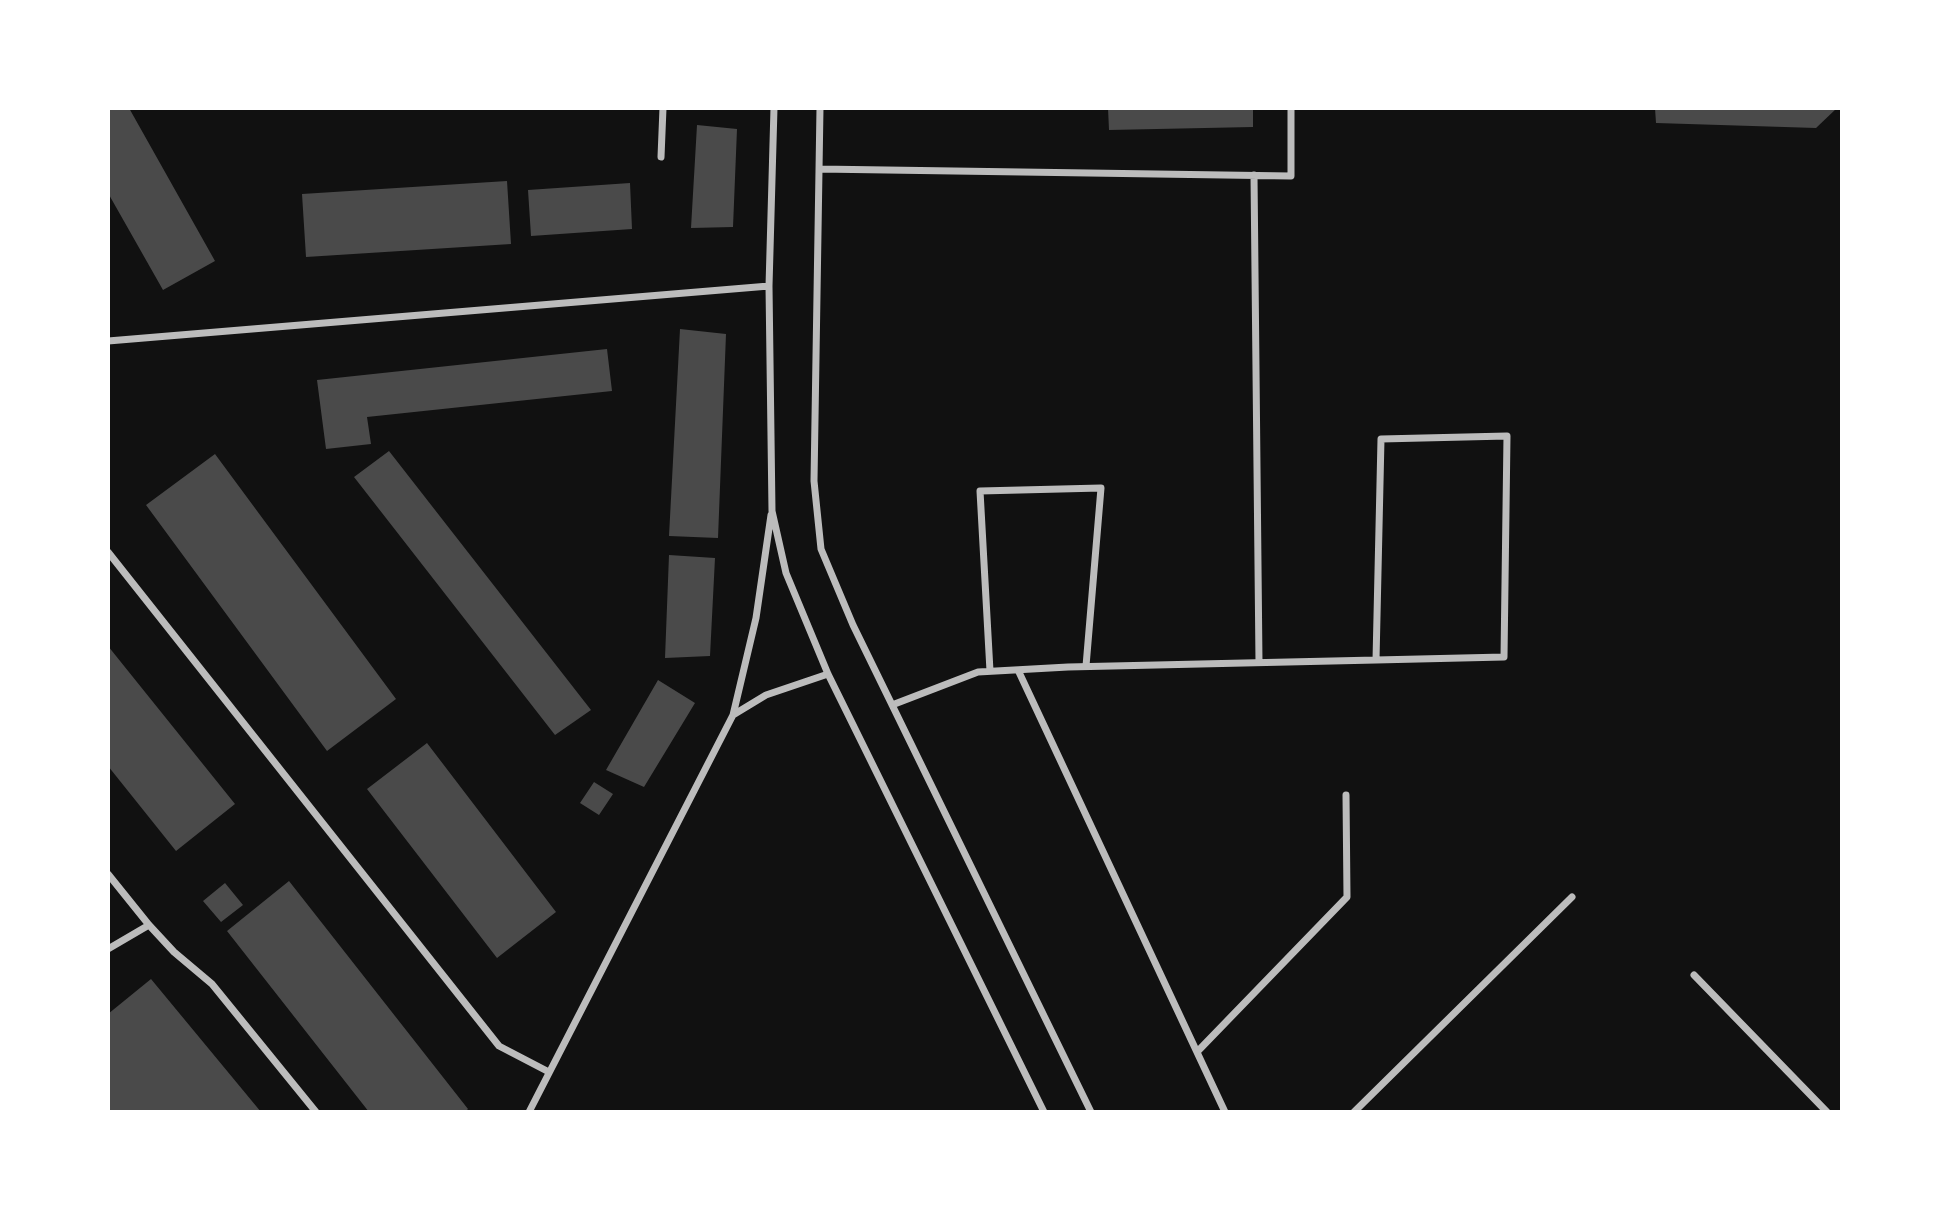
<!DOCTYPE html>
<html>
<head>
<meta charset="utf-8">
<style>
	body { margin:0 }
	#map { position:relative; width:1950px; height:1220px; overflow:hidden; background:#111; font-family:"DM Sans",sans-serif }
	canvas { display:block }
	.frame { position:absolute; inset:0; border:110px solid #fff; pointer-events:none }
</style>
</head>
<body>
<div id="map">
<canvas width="1950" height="1220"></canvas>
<div class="frame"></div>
</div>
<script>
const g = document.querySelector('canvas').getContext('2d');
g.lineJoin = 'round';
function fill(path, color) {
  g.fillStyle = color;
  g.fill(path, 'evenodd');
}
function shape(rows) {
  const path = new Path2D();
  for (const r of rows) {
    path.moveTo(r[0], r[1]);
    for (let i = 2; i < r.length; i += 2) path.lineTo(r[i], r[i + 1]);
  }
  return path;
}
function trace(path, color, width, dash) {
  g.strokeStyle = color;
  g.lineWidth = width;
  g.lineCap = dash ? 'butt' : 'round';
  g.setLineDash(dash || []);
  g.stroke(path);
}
const building = shape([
	[108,108,129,108,215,261,163,290,108,193],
	[1108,108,1253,108,1253,127,1109,130],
	[1655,108,1837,108,1816,128,1656,123],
	[697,125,737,129,733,227,691,228],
	[507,181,511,244,306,257,302,194],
	[630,183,632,229,531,236,528,190],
	[680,329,726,334,718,538,669,536],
	[607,349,612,391,367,417,371,444,326,449,317,380],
	[389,451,591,710,555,735,354,477],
	[215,454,396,699,327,751,146,505],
	[669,555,715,558,710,656,665,658],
	[108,646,235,804,176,851,108,766],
	[658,680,695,703,644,787,606,770],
	[427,743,556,912,497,958,367,789],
	[594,782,613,794,599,815,580,803],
	[289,881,468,1109,465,1112,369,1112,227,931],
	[225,883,243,905,221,922,203,901],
	[151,979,261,1112,108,1112,108,1014]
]);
const minor = shape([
	[774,108,769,286,772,511,786,573,828,674,1044,1112],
	[820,108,814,481,821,549,853,625,1091,1112],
	[661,157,663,108],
	[819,169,1291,176,1291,108],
	[1254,175,1259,662],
	[108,341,769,286],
	[771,515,756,618,733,715,766,695,828,674],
	[108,552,499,1046,547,1071],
	[1018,670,1225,1112],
	[990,671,980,491,1101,488,1086,666],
	[892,705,978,672,1068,667,1376,660,1504,657,1507,436,1381,439,1376,660],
	[108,874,149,925,174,952,212,984,316,1112],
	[108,949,149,925],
	[1694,975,1827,1112],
	[1197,1052,1347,897,1346,795],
	[529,1112,733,715],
	[1354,1112,1572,897]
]);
fill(building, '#4a4a4a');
trace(minor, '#bcbcbc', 7);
</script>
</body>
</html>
